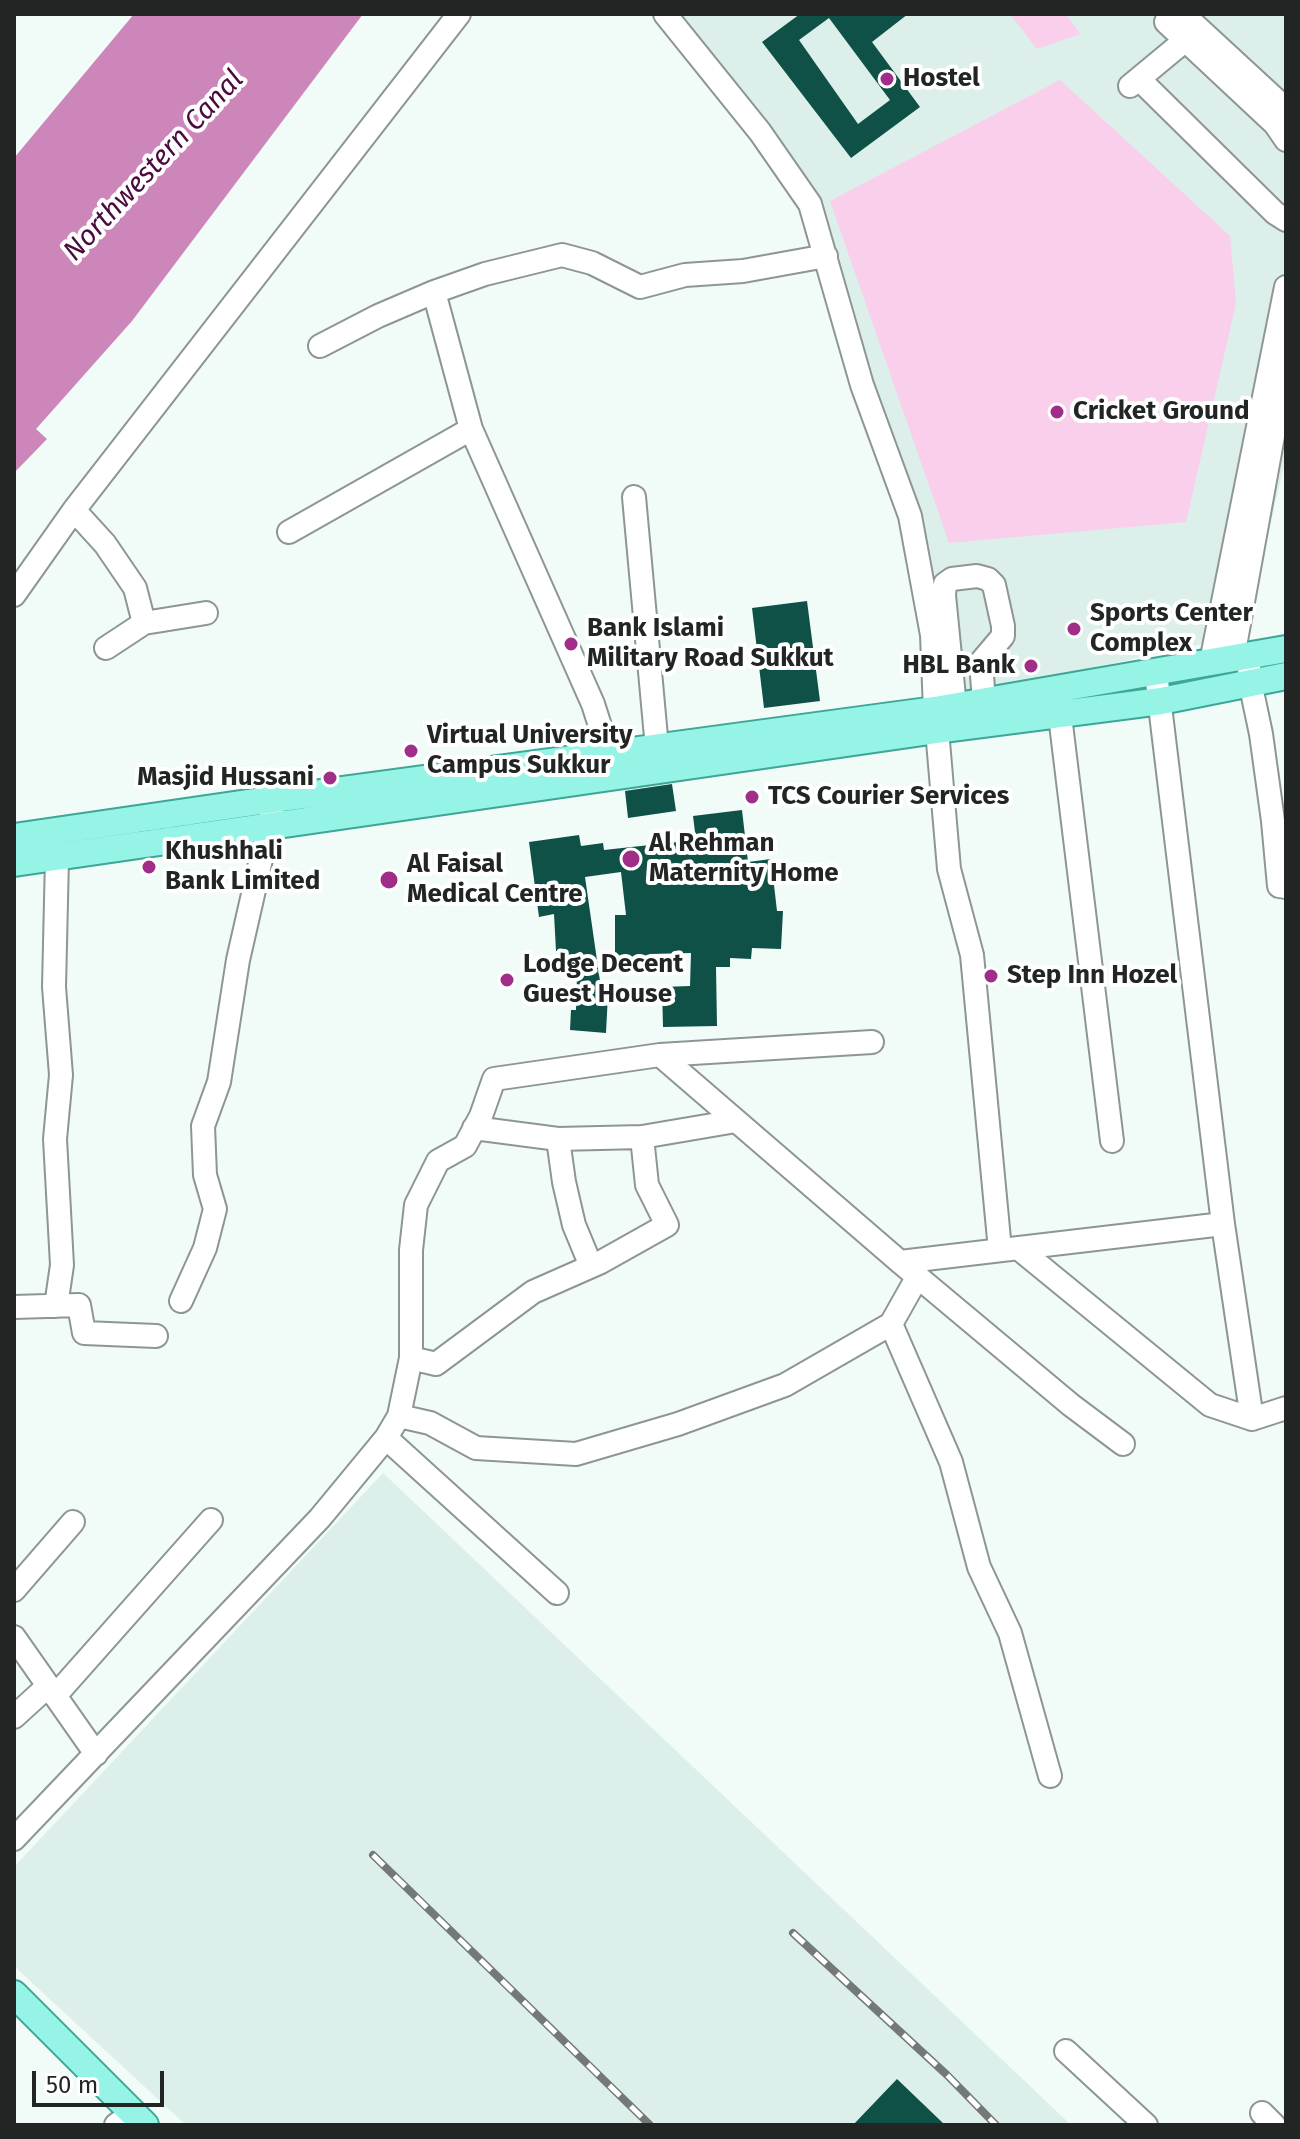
<!DOCTYPE html>
<html>
<head>
<meta charset="utf-8">
<style>
	body { margin:0 }
	#map { position:relative; width:1300px; height:2139px; overflow:hidden; background:#f1fbf8; font-family:"Fira Sans",sans-serif }
	canvas { display:block }
	.frame { position:absolute; inset:0; border:16px solid #212524; pointer-events:none }
	.scale { position:absolute; left:32px; top:2071px; width:132px; height:36px; box-sizing:border-box; border:4px solid #212524; border-top:0; padding-left:10px; font-size:24px; line-height:28px; white-space:nowrap; color:#212524; -webkit-text-stroke:6px #fff; paint-order:stroke }
</style>
</head>
<body>
<div id="map">
<canvas width="1300" height="2139"></canvas>
<div class="frame"></div>
<div class="scale">50 m</div>
</div>
<script>
const g = document.querySelector('canvas').getContext('2d');
g.lineJoin = 'round';
function fill(path, color) {
  g.fillStyle = color;
  g.fill(path, 'evenodd');
}
function shape(rows) {
  const path = new Path2D();
  for (const r of rows) {
    path.moveTo(r[0], r[1]);
    for (let i = 2; i < r.length; i += 2) path.lineTo(r[i], r[i + 1]);
  }
  return path;
}
function trace(path, color, width, dash) {
  g.strokeStyle = color;
  g.lineWidth = width;
  g.lineCap = dash ? 'butt' : 'round';
  g.setLineDash(dash || []);
  g.stroke(path);
}
function write(font, color, halo, rows, align = 'center') {
  g.font = font + ' "Fira Sans",sans-serif';
  g.lineWidth = 8;
  g.setLineDash([]);
  g.textBaseline = 'middle';
  g.strokeStyle = halo;
  g.fillStyle = color;
  for (const [text, x, y, turn = 0] of rows) {
    g.save();
    g.translate(x, y);
    g.rotate((+turn || 0) * Math.PI / 180);
    g.textAlign = isNaN(turn) ? turn : align;
    if (halo) g.strokeText(text, 0, 0);
    g.fillText(text, 0, 0);
    g.restore();
  }
}
const built = shape([
	[658,14,1286,14,1286,457,1245,635,932,702,924,602,813,209],
	[383,1473,1071,2125,186,2125,14,1966,14,1867]
]);
const green = shape([
	[1010,14,1066,14,1080,34,1037,49],
	[1060,80,1230,236,1236,303,1186,522,949,543,830,201]
]);
const water = shape([
	[134,14,363,14,132,321,36,429,47,439,14,473,14,158]
]);
const building = shape([
	[800,14,908,14,872,42,920,107,851,158,762,42],
	[829,18,890,100,858,124,799,40],
	[807,601,820,701,764,708,752,608],
	[672,784,676,811,628,818,625,791],
	[742,810,748,862,771,859,777,911,783,911,781,949,752,948,751,959,730,958,730,967,716,967,717,1026,663,1027,662,987,690,986,691,953,650,954,650,970,615,970,615,915,626,915,621,872,585,877,602,995,608,994,606,1033,570,1030,571,1010,576,1010,577,975,562,976,561,951,556,951,554,914,539,917,529,842,579,835,581,846,603,843,604,850,696,840,693,816],
	[897,2079,945,2125,853,2125]
]);
const minor = shape([
	[665,14,760,132,810,204,862,385,910,516,932,635,935,710],
	[1175,14,1166,22,1275,124,1286,140],
	[1183,14,1286,109],
	[1139,79,1275,213,1286,220],
	[1130,86,1194,33],
	[434,292,471,429,593,704,609,754],
	[320,346,378,316,434,292,485,274,562,255,592,263,640,287,685,275,743,271,826,256],
	[634,497,657,748],
	[74,510,105,544,135,588,144,623],
	[289,532,471,429],
	[14,595,74,510,459,14],
	[106,648,144,623,206,613],
	[1248,654,1250,682,1261,734,1273,821,1279,886,1286,887],
	[1233,657,1286,364],
	[1211,662,1286,287],
	[1156,673,1223,1224,1252,1419],
	[955,707,944,595,945,584,952,579,977,576,988,579,994,585,1003,626,1003,636,981,662,984,702],
	[1060,716,1112,1141],
	[937,730,949,869,972,955,1000,1250],
	[660,1055,900,1262,1071,1405,1123,1444],
	[474,1128,558,1139,642,1137,736,1121],
	[558,1139,564,1182,574,1225,591,1266],
	[1018,1248,1210,1405,1252,1419,1286,1408],
	[900,1262,1223,1224],
	[181,1301,205,1248,215,1209,205,1175,203,1126,219,1082,238,960,272,811],
	[56,1306,62,1265,55,1139,61,1075,54,987,57,858],
	[14,1307,79,1305,84,1333,156,1336],
	[891,1324,951,1462,979,1567,1010,1633,1050,1776],
	[411,1358,436,1364,533,1292,601,1262,667,1225,647,1185,642,1137],
	[399,1416,430,1423,476,1448,576,1454,678,1424,785,1385,891,1324,918,1276],
	[386,1438,557,1593],
	[14,1590,73,1522],
	[14,1637,96,1754],
	[55,1696,211,1520],
	[14,1717,48,1686],
	[14,1839,320,1518,386,1438,399,1416,411,1358,411,1250,416,1205,438,1161,465,1146,481,1116,494,1079,660,1055,872,1042],
	[1066,2051,1146,2125],
	[1262,2113,1274,2125],
	[116,2125,132,2113]
]);
const major = shape([
	[14,837,275,799,935,710,1286,649],
	[14,863,937,730,1161,701,1286,676],
	[14,1994,145,2125]
]);
const rail = shape([
	[373,1855,650,2125],
	[793,1933,947,2075,996,2125]
]);
const markers = [
	[887,79,8,"#a02e89"],
	[1057,412,8,"#a02e89"],
	[1074,629,8,"#a02e89"],
	[571,644,8,"#a02e89"],
	[1031,666,8,"#a02e89"],
	[411,751,8,"#a02e89"],
	[330,778,8,"#a02e89"],
	[752,797,8,"#a02e89"],
	[631,859,10,"#a02e89"],
	[149,867,8,"#a02e89"],
	[389,880,10,"#a02e89"],
	[991,976,8,"#a02e89"],
	[507,980,8,"#a02e89"]
];
const poiNames = [
	["Hostel",903,79],
	["Cricket Ground",1073,412],
	["Sports Center",1090,614],
	["Complex",1090,644],
	["Bank Islami",587,629],
	["Military Road Sukkut",587,659],
	["HBL Bank",1015,666,"right"],
	["Virtual University",427,736],
	["Campus Sukkur",427,766],
	["Masjid Hussani",314,778,"right"],
	["TCS Courier Services",768,797],
	["Al Rehman",649,844],
	["Maternity Home",649,874],
	["Khushhali",165,852],
	["Bank Limited",165,882],
	["Al Faisal",407,865],
	["Medical Centre",407,895],
	["Lodge Decent",523,965],
	["Guest House",523,995],
	["Step Inn Hozel",1007,976]
];
const waterNames = [
	["Northwestern Canal",154,166,-47]
];
fill(built, '#dcefea');
fill(green, '#f9cfec');
fill(water, '#cc86b9');
fill(building, '#0f5147');
trace(minor, '#8d9694', 26);
trace(major, '#3ea696', 30);
trace(minor, '#fff', 22);
trace(major, '#95f4e5', 26);
trace(rail, '#737978', 8);
trace(rail, '#fff', 5, [15]);
for (const [x, y, r, color] of markers) {
  const dot = new Path2D();
  dot.arc(x, y, r, 0, 2 * Math.PI);
  g.fillStyle = color;
  g.fill(dot);
  trace(dot, '#fff', 3);
}
write('bold 26px', '#212524', '#fff', poiNames, 'left');
write('italic 28px', '#4a0b3e', '#fff', waterNames);
</script>
</body>
</html>
